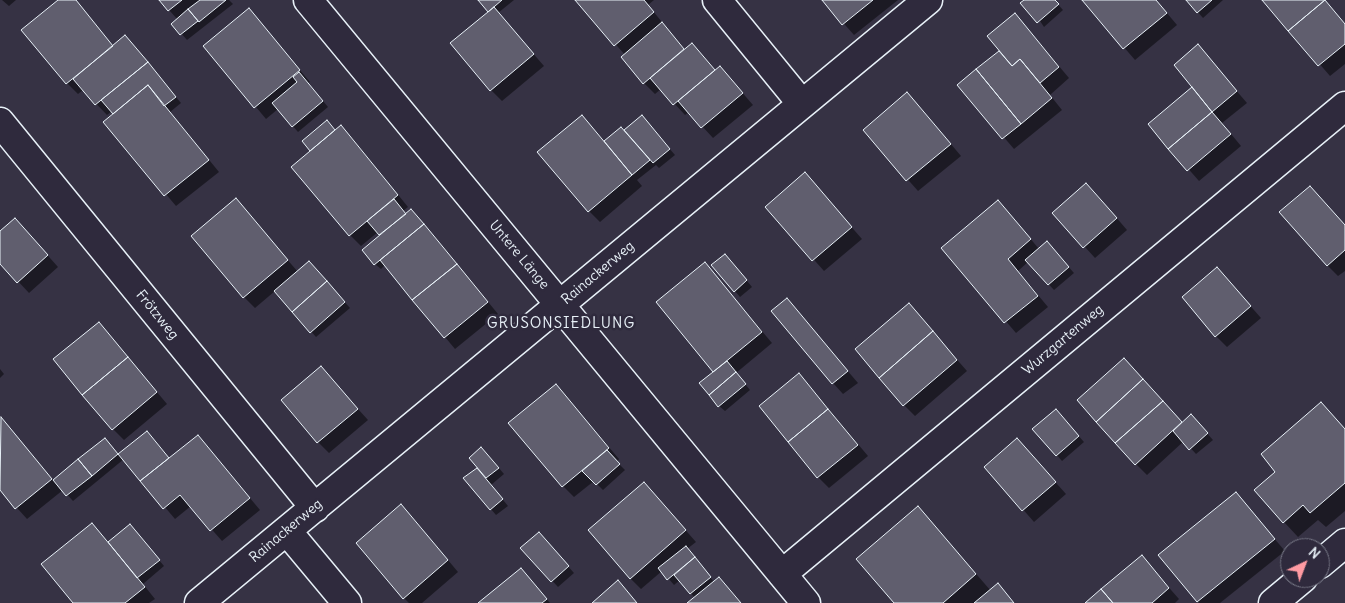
<!DOCTYPE html>
<html>
<head>
<meta charset="utf-8">
<style>
	body { margin:0 }
	#map { position:relative; width:1345px; height:603px; overflow:hidden; background:#363244; font-family:Delius,sans-serif }
	canvas { display:block }
	.north { position:absolute; left:1280px; top:538px; width:50px; height:50px; box-sizing:border-box; background:#2f2a3d; border:1px solid #797a88; border-radius:50%; rotate:43deg; font-size:14px; font-weight:700; line-height:20px; text-align:center; color:#e8f1f8 }
	.north::after { content:''; display:block; margin:auto; width:18px; height:22px; background:#ff9aa2; clip-path:polygon(50% 0,100% 100%,50% 72%,0 100%) }
</style>
</head>
<body>
<div id="map">
<canvas width="1345" height="603"></canvas>
<div class="north">N</div>
</div>
<script>
const g = document.querySelector('canvas').getContext('2d');
g.lineJoin = 'round';
function fill(path, color) {
  g.fillStyle = color;
  g.fill(path, 'evenodd');
}
function shape(rows) {
  const path = new Path2D();
  for (const r of rows) {
    path.moveTo(r[0], r[1]);
    for (let i = 2; i < r.length; i += 2) path.lineTo(r[i], r[i + 1]);
  }
  return path;
}
function trace(path, color, width, dash) {
  g.strokeStyle = color;
  g.lineWidth = width;
  g.lineCap = dash ? 'butt' : 'round';
  g.setLineDash(dash || []);
  g.stroke(path);
}
function write(font, color, halo, rows, align = 'center') {
  g.font = font + ' Delius,sans-serif';
  g.lineWidth = 5;
  g.setLineDash([]);
  g.textBaseline = 'middle';
  g.strokeStyle = halo;
  g.fillStyle = color;
  for (const [text, x, y, turn = 0] of rows) {
    g.save();
    g.translate(x, y);
    g.rotate((+turn || 0) * Math.PI / 180);
    g.textAlign = isNaN(turn) ? turn : align;
    if (halo) g.strokeText(text, 0, 0);
    g.fillText(text, 0, 0);
    g.restore();
  }
}
const shadow = shape([
	[2,0,16,0,9,6],
	[60,0,75,0,114,47,125,37,181,103,170,112,219,172,176,206,105,122,114,114,112,111,107,115,83,90,78,94,67,83],
	[160,0,229,0,233,4,187,40,173,24,178,20],
	[479,0,514,0,498,13,544,66,502,101,491,90,490,12],
	[577,0,654,0,648,5,685,50,692,45,716,71,720,67,753,105,713,138,689,112,685,115,661,89,655,94,644,83,622,58,625,55],
	[823,0,898,0,854,35],
	[1026,0,1054,0,1063,10,1044,27],
	[1083,0,1156,0,1177,25,1135,60],
	[1187,0,1223,0,1203,18],
	[1264,0,1325,0,1345,24,1345,64,1330,76],
	[249,10,310,82,308,83,328,107,298,132,278,109,266,119,205,46],
	[1015,14,1069,78,1050,95,1062,110,1014,149,959,85,1001,51],
	[1198,46,1247,103,1222,123,1241,146,1199,181,1149,124,1194,87],
	[918,105,961,156,918,191,864,130],
	[582,116,605,142,624,131,642,117,675,155,659,168,656,165,637,180,642,186,600,222,589,211],
	[327,121,336,131,352,138,408,207,403,211,406,215,435,237,498,314,455,349,385,265,381,269,375,264,381,236,378,232,361,246,350,235,311,151,303,141],
	[805,174,862,239,824,271,767,207],
	[1310,187,1345,225,1345,271,1338,276,1327,265],
	[1097,195,1127,230,1095,258,1054,213],
	[236,200,298,272,314,268,350,308,316,337,275,291,255,308,244,297],
	[1009,213,1039,249,1052,248,1074,273,1054,290,1028,262,1018,271,1048,307,1016,333,943,248],
	[26,231,58,267,29,293,0,262,0,233],
	[731,261,752,287,740,297,735,291],
	[705,264,772,343,736,373,750,390,725,411,719,406,715,372,658,302],
	[1217,268,1261,318,1227,347,1216,336],
	[787,300,858,383,843,394,833,383],
	[909,305,967,371,915,416,904,405],
	[99,323,167,404,124,440,113,429],
	[321,368,368,420,329,453,318,442],
	[0,369,4,374,0,378],
	[1135,370,1183,424,1197,422,1213,440,1196,454,1184,441,1147,475,1136,464],
	[799,374,868,456,829,488,818,477],
	[556,385,619,459,617,462,625,470,603,490,594,481,574,497,563,486],
	[1321,403,1345,429,1345,511,1326,527,1318,520,1298,537,1284,522,1277,472],
	[1061,416,1084,442,1062,461,1034,429],
	[1,418,54,481,110,445,119,455,147,432,170,459,198,436,260,510,222,541,191,506,175,519,124,459,73,501,63,490,27,519,0,489],
	[1017,439,1066,494,1034,522,986,467],
	[487,454,504,474,491,485,508,506,496,515,465,479,479,468],
	[644,483,696,542,687,549,714,582,719,578,741,603,689,603,695,598,680,580,674,585,662,571,641,589,630,578],
	[1236,494,1285,551,1220,603,1199,603,1160,555],
	[918,507,991,591,1014,603,895,603],
	[412,517,458,572,422,603,409,603,404,598],
	[92,524,109,543,135,531,164,566,143,584,155,599,149,603,74,603],
	[544,539,574,573,558,587,522,548],
	[1142,557,1179,599,1175,603,1087,603],
	[532,581,550,603,480,603]
]);
const building = shape([
	[58,0,76,0,113,46,66,84,21,30,58,0],
	[159,0,182,0,168,11,159,0],
	[200,0,226,0,199,22,188,9,200,0],
	[478,0,502,0,488,12,478,0],
	[575,0,644,0,654,12,614,46,575,0],
	[822,0,873,0,842,25,822,0],
	[1024,0,1055,0,1059,4,1037,23,1020,3,1024,0],
	[1082,0,1156,0,1167,13,1123,49,1082,0],
	[1186,0,1212,0,1197,13,1186,0],
	[1262,0,1325,0,1288,31,1262,0],
	[1325,0,1345,24,1345,44,1318,66,1288,31,1325,0],
	[494,7,534,54,490,91,450,43,494,7],
	[249,8,300,70,254,108,203,46,249,8],
	[188,9,198,21,180,35,171,24,188,9],
	[1015,13,1059,67,1040,83,1020,59,1012,66,987,36,1015,13],
	[662,22,684,49,643,84,621,57,662,22],
	[125,35,148,62,95,105,73,79,125,35],
	[692,43,715,70,673,105,650,78,692,43],
	[1198,44,1237,91,1212,112,1174,65,1198,44],
	[999,51,1012,66,1020,59,1052,98,1021,124,976,69,999,51],
	[148,62,176,97,164,106,148,85,113,114,101,100,148,62],
	[720,66,743,93,701,128,678,101,720,66],
	[976,69,1021,124,1002,139,957,85,976,69],
	[299,72,323,101,292,127,272,103,297,82,293,77,299,72],
	[148,85,209,160,164,196,103,122,148,85],
	[1192,87,1212,112,1168,149,1148,124,1192,87],
	[907,92,951,144,906,181,863,130,907,92],
	[1212,112,1231,134,1187,171,1168,149,1212,112],
	[582,115,632,175,588,212,537,152,582,115],
	[642,115,670,149,653,163,624,130,642,115],
	[327,120,335,130,310,151,302,141,327,120],
	[341,125,398,195,349,236,291,167,341,125],
	[621,127,650,160,632,175,604,141,621,127],
	[805,172,852,227,812,261,765,207,805,172],
	[1086,183,1117,218,1083,248,1052,213,1086,183],
	[1310,186,1345,225,1345,250,1327,266,1279,212,1310,186],
	[236,198,288,260,243,298,191,236,236,198],
	[394,199,406,214,379,235,367,221,394,199],
	[998,200,1031,239,1008,259,1038,296,1004,323,941,248,998,200],
	[411,209,424,224,374,265,362,250,411,209],
	[15,218,48,255,17,283,0,264,0,231,15,218],
	[424,224,457,264,412,300,380,260,424,224],
	[1047,241,1069,267,1048,285,1025,260,1047,241],
	[725,254,747,280,734,292,711,265,725,254],
	[309,261,327,281,292,312,274,291,309,261],
	[705,262,762,332,713,372,656,302,705,262],
	[457,264,488,302,444,338,412,300,457,264],
	[1217,267,1251,306,1215,337,1182,297,1217,267],
	[327,281,345,302,310,333,292,312,327,281],
	[787,298,848,371,832,384,771,311,787,298],
	[909,303,933,331,879,378,855,349,909,303],
	[99,322,128,357,82,395,53,359,99,322],
	[933,331,957,360,903,406,879,378,933,331],
	[128,357,157,392,112,430,82,395,128,357],
	[1124,358,1143,379,1096,422,1077,400,1124,358],
	[727,361,736,372,709,395,699,383,727,361],
	[321,366,358,409,317,443,281,400,321,366],
	[736,372,746,384,718,407,709,395,736,372],
	[799,373,828,409,788,442,759,406,799,373],
	[1143,379,1163,401,1115,443,1096,422,1143,379],
	[556,384,609,448,562,487,508,423,556,384],
	[1163,401,1182,422,1135,465,1115,443,1163,401],
	[1321,402,1345,429,1345,483,1310,513,1303,505,1283,523,1254,490,1275,472,1261,454,1321,402],
	[828,409,858,445,817,478,788,442,828,409],
	[1056,409,1079,436,1056,456,1032,429,1056,409],
	[1191,414,1208,433,1189,450,1173,431,1191,414],
	[1,417,52,479,15,509,0,490,1,417],
	[147,431,169,458,140,481,118,454,147,431],
	[198,435,250,498,210,531,180,495,163,509,140,481,198,435],
	[105,438,118,454,92,476,78,459,105,438],
	[1017,438,1056,482,1022,511,984,467,1017,438],
	[481,447,499,468,486,478,469,458,481,447],
	[607,450,620,464,596,485,582,471,607,450],
	[78,459,92,476,66,496,53,480,78,459],
	[477,468,503,499,490,510,463,478,477,468],
	[644,482,686,530,630,579,588,530,644,482],
	[1236,492,1275,539,1197,602,1158,555,1236,492],
	[401,504,448,560,403,599,356,543,401,504],
	[918,506,976,574,943,603,894,603,856,559,918,506],
	[92,523,145,587,125,603,73,603,41,564,92,523],
	[130,524,160,560,137,578,108,542,130,524],
	[539,532,569,566,551,582,520,548,539,532],
	[686,546,695,557,667,580,658,568,686,546],
	[1142,555,1169,588,1152,603,1113,603,1101,589,1142,555],
	[695,557,711,577,690,594,674,575,695,557],
	[521,568,547,599,542,603,478,603,521,568],
	[719,577,741,603,687,603,719,577],
	[618,580,637,603,592,603,618,580],
	[998,583,1014,603,974,603,998,583],
	[1101,589,1113,603,1085,603,1101,589]
]);
const street = shape([
	[308,0,806,603],
	[717,0,802,104],
	[0,122,315,508],
	[287,531,347,603],
	[1320,564,1345,543],
	[782,574,1345,106],
	[199,603,928,0],
	[1273,603,1303,578]
]);
const streetNames = [
	["Untere Länge",519,255,50],
	["Rainackerweg",598,273,-40],
	["Frötzweg",157,315,51],
	["Wurzgartenweg",1063,340,-40],
	["Rainackerweg",286,531,-40]
];
const neighbourhoodNames = [
	["GRUSONSIEDLUNG",561,324]
];
fill(shadow, '#0007');
fill(building, '#605e6e');
trace(building, '#e8f1f8', 1);
trace(street, '#e8f1f8', 31);
trace(street, '#2f2a3d', 28);
write('14px', '#e8f1f8', '#2f2a3d', streetNames);
g.letterSpacing = '1px';
write('15px', '#e8f1f8', '#2f2a3d', neighbourhoodNames);
g.letterSpacing = '0px';
</script>
</body>
</html>
